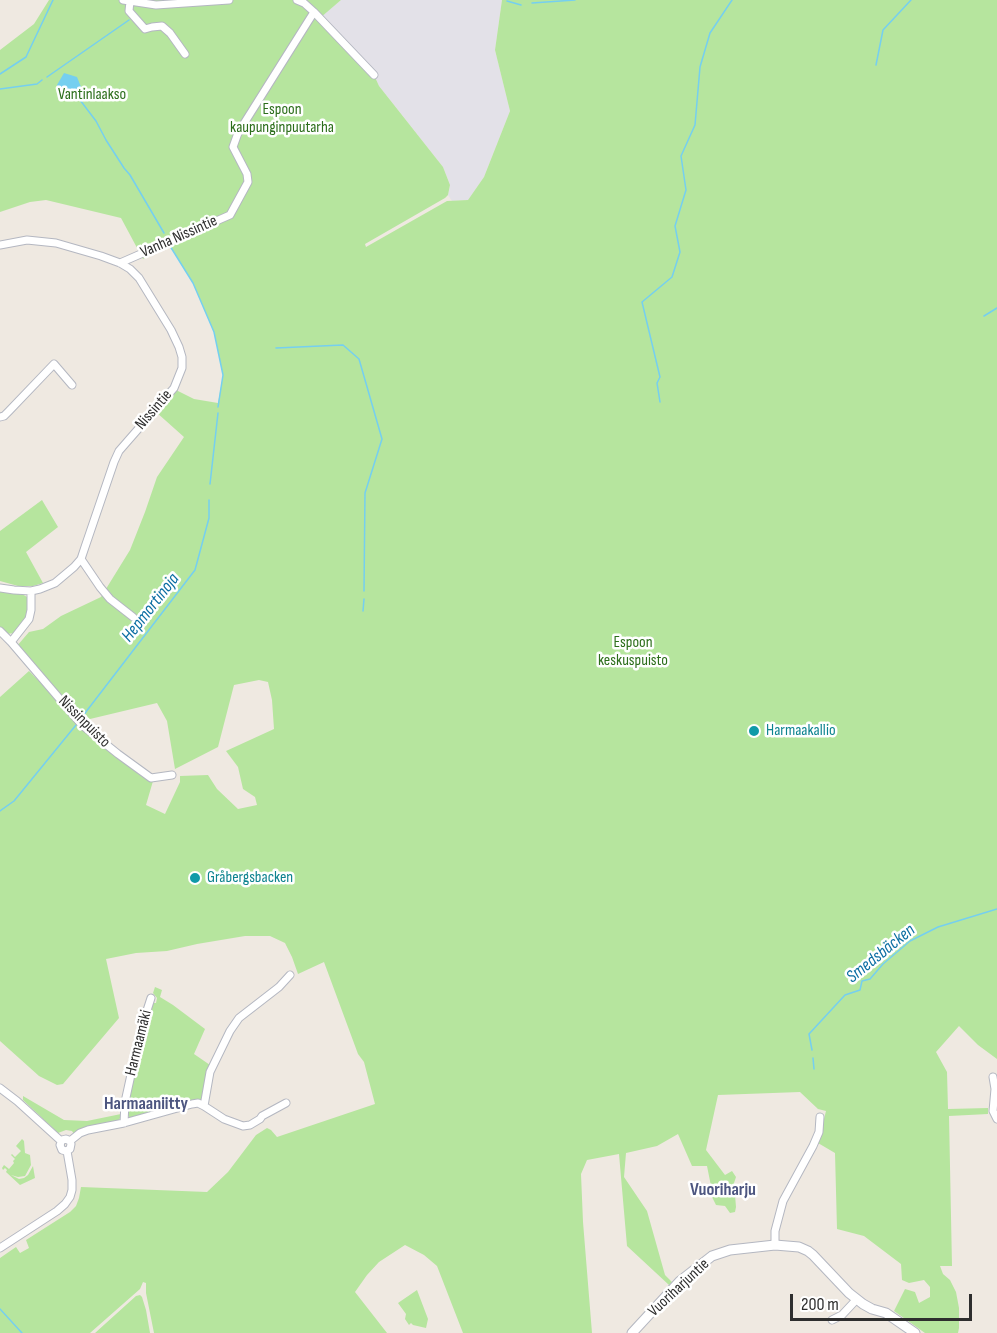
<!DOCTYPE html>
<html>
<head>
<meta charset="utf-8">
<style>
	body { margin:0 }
	#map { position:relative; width:997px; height:1333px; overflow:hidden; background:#efe9e1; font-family:"Sofia Sans Condensed",sans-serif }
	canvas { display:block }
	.scale { position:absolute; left:790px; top:1294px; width:182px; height:27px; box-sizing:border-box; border:3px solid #2e2e2e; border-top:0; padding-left:8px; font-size:18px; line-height:21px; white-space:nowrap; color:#2e2e2e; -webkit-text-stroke:4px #fff; paint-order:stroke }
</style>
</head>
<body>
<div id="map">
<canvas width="997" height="1333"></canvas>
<div class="scale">200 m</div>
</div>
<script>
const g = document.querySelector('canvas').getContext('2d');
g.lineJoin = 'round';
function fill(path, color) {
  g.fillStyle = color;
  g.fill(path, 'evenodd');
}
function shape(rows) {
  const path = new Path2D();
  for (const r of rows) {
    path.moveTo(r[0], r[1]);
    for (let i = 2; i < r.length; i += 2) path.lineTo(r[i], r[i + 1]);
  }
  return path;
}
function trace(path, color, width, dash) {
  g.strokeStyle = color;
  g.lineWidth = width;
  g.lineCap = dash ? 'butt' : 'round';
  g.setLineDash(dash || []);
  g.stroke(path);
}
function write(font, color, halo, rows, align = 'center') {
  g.font = font + ' "Sofia Sans Condensed",sans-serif';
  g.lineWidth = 5;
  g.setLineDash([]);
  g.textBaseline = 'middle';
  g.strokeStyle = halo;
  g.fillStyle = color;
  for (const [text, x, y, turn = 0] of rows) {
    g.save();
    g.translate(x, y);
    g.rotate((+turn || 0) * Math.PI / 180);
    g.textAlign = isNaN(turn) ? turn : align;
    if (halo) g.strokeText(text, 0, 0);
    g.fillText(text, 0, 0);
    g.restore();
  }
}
const industrial = shape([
	[341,0,502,0,495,50,510,111,484,177,468,200,452,201,448,195,450,185,443,167,379,86,374,75,319,18]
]);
const green = shape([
	[49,0,123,0,147,4,154,0,341,0,320,18,374,75,379,86,443,167,450,185,448,195,445,198,365,244,366,247,447,201,468,200,484,177,510,111,495,50,502,0,997,0,997,1059,978,1045,959,1026,936,1052,947,1072,948,1109,988,1108,988,1114,949,1116,952,1266,940,1266,943,1274,950,1280,956,1292,959,1308,959,1328,958,1333,925,1333,894,1311,905,1289,915,1292,919,1303,930,1297,930,1287,924,1280,909,1283,902,1280,901,1264,864,1236,837,1229,835,1153,818,1143,826,1111,818,1109,800,1092,718,1095,706,1150,725,1175,732,1171,736,1177,734,1183,736,1207,735,1212,730,1213,725,1206,716,1205,708,1189,711,1186,707,1166,692,1166,678,1134,657,1146,626,1153,624,1177,647,1211,665,1275,672,1282,669,1285,627,1246,619,1154,587,1160,581,1174,583,1222,592,1333,463,1333,437,1266,424,1255,405,1245,379,1262,367,1275,355,1292,387,1333,154,1333,146,1293,146,1283,143,1282,140,1289,90,1333,0,1333,0,1258,16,1247,20,1253,29,1248,26,1240,70,1212,76,1206,79,1198,81,1187,207,1192,228,1172,256,1135,267,1128,271,1130,277,1137,375,1104,364,1062,358,1054,324,962,298,974,292,957,285,943,270,936,245,936,197,944,167,951,136,953,106,959,119,1018,63,1084,57,1085,39,1076,0,1041,0,697,29,671,51,693,126,764,153,781,146,805,165,814,180,782,180,776,208,775,217,789,238,809,257,805,255,797,243,789,238,767,226,751,274,729,272,700,268,682,259,680,234,685,218,747,175,769,167,721,157,703,90,719,81,719,35,664,17,646,29,632,43,629,61,616,101,597,130,550,145,512,157,477,184,437,156,412,176,390,194,399,218,403,223,375,214,332,193,283,170,246,143,259,121,218,46,200,30,202,0,212,0,50,34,24],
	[42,500,58,527,26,552,43,583,33,586,18,586,0,581,0,531],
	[0,590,10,593,22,594,27,597,30,602,28,612,22,625,15,633,6,634,0,629],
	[155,987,162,990,160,997,173,1005,205,1029,194,1054,210,1065,201,1099,134,1117,129,1117,126,1110,149,1006,152,1003,156,1003,157,998,153,993],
	[23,1096,64,1120,87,1121,121,1114,121,1117,117,1122,74,1134,72,1131,66,1130,58,1133,23,1100],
	[22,1139,24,1141,25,1153,30,1155,31,1165,25,1176,18,1177,11,1175,19,1179,24,1178,28,1175,33,1166,35,1178,20,1185,6,1172,7,1170,5,1168,3,1170,2,1168,4,1165,9,1169,14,1163,13,1161,15,1159,11,1155,12,1154,15,1157,21,1151,16,1146],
	[417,1290,428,1319,426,1328,413,1325,411,1323,409,1325,405,1319,406,1314,398,1303],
	[140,1295,142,1297,146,1310,150,1333,95,1333,136,1296]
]);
const water = shape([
	[64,73,77,77,81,87,80,100,62,98,57,85]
]);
const stream = shape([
	[507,1,521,5],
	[532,3,575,0],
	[876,65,883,30,911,0],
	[0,74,26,57,53,0],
	[47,77,129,20],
	[0,89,37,84,42,80],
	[80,100,96,121,106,140,124,168,130,175,164,233],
	[170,246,193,283,214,332,223,375,218,407],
	[984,316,997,308],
	[276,348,343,345,359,359,382,439,365,493,364,591],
	[660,402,657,383,660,377,642,302,672,277,680,252,675,226,686,190,681,156,695,125,700,67,710,33,732,0],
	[210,484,218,413],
	[363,611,364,599],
	[82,717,195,570,209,518,209,500],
	[0,811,14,801,76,725],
	[812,1050,809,1034,845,995,860,990,862,981,870,979,883,964,910,941,938,927,997,909],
	[813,1058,814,1069],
	[0,1309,22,1333]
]);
const minor = shape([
	[123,0,156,5,229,0],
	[297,0,304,3,314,12,374,75],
	[130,1,129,11,145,29,152,27,162,26,170,33,185,54],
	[0,245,27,240,56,243,101,256,120,263,130,269,139,278,171,330,179,347,182,357,182,368,174,388,119,451,114,462,85,547,81,559,74,567,55,583,40,589,31,591,14,590,0,588],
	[120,263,230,215,248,182,247,174,233,147,238,133,314,12],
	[0,417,4,416,9,411,54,364,72,385],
	[81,559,100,587,110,599,133,617],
	[31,591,31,610,29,619,11,642,82,725,118,754,151,778,172,775],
	[0,631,11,642],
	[993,1077,995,1089,993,1111,997,1119],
	[0,1088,17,1101,61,1141],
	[204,1106,210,1072,230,1031,239,1018,279,987,290,975],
	[124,1123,125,1102,141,1029,151,998],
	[70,1141,71,1144,70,1149,66,1151,62,1150,60,1145,62,1140,66,1139,70,1141,80,1133,88,1130,124,1123,192,1104,198,1103,204,1106,224,1119,243,1126,250,1125,260,1119,262,1116,286,1103],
	[775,1245,775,1231,783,1201,813,1146,819,1132,820,1117],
	[0,1248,57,1211,65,1204,70,1197,72,1190,72,1180,67,1151],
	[832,1320,842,1315,857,1299]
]);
const tertiary = shape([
	[632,1333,680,1281,712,1256,730,1250,775,1245,799,1247,808,1251,813,1255,849,1293,863,1304,872,1309,886,1313,915,1333]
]);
const markers = [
	[754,731,6,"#0f9aa8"],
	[195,878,6,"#0f9aa8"]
];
const parkNames = [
	["Vantinlaakso",92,95],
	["Espoon",282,110],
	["kaupunginpuutarha",282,128],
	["Espoon",633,643],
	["keskuspuisto",633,661]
];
const streetNames = [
	["Vanha Nissintie",179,237,-24],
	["Nissintie",154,410,-49],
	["Nissinpuisto",84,722,45],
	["Harmaamäki",139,1043,-76],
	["Vuoriharjuntie",679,1288,-43]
];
const cultureNames = [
	["Harmaakallio",766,731],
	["Gråbergsbacken",207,878]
];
const waterNames = [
	["Hepmortinoja",151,608,-52],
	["Smedsbäcken",881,954,-39]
];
const neighbourhoodNames = [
	["Harmaaniitty",146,1104],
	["Vuoriharju",723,1190]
];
fill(industrial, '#e3e1e8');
fill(green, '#b6e59e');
fill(water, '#75cff0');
trace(stream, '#75cff0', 1.5);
trace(minor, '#b4b7c1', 9);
trace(tertiary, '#b4b7c1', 11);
trace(minor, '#fff', 7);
trace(tertiary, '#fff', 9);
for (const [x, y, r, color] of markers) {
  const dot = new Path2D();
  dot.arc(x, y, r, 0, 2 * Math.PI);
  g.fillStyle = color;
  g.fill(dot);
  trace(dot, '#fff', 2);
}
write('16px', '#2c6e1b', '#fff', parkNames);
write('16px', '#2e2e2e', '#fff', streetNames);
write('16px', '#0d838f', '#fff', cultureNames, 'left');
write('italic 18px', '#0d6fa3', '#fff', waterNames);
write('bold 18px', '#4d5680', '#fff', neighbourhoodNames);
</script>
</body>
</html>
